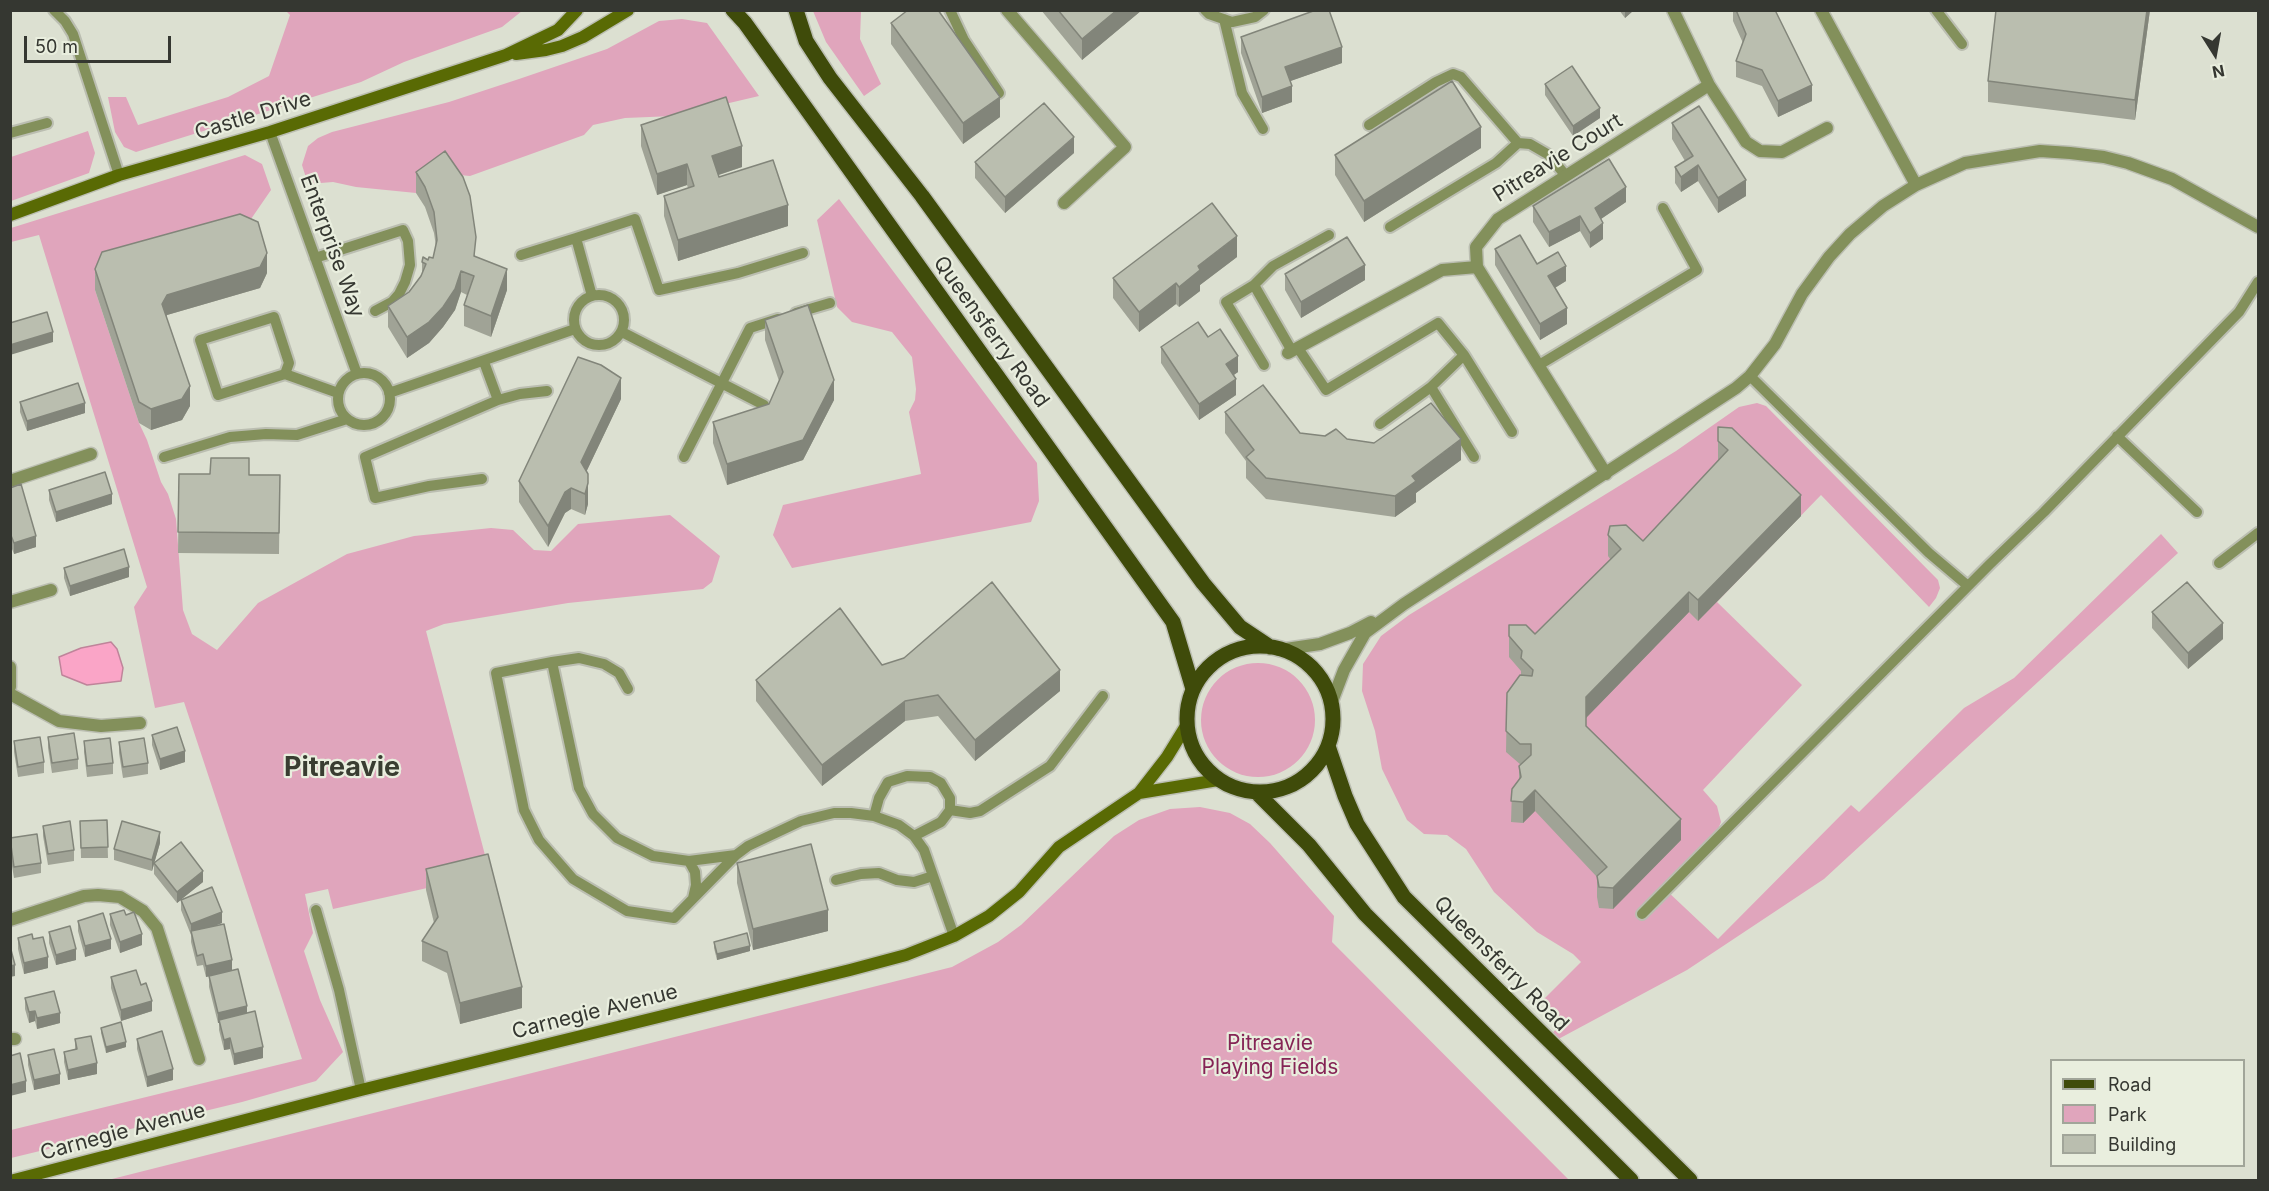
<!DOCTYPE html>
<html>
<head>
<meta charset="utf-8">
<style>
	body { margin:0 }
	#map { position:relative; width:2269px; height:1191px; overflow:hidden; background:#dce0d1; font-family:Inter,sans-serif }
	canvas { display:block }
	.frame { position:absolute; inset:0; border:12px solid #353731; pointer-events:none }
	.legend { position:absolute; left:2050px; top:1059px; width:195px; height:108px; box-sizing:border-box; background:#e9eede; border:2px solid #a1a599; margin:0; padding:8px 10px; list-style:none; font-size:18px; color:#353731 }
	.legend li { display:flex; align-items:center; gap:12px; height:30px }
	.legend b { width:30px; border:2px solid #a1a599 }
	.north { position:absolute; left:2185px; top:24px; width:60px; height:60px; -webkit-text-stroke:4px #e9eede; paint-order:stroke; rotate:169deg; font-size:16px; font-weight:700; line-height:24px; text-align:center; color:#353731 }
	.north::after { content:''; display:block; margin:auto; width:21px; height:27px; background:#353731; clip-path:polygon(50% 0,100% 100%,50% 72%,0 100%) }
	.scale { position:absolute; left:24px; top:36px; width:147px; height:27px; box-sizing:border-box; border:3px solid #353731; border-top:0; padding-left:8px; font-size:18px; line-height:21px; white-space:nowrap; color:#353731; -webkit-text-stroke:4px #e9eede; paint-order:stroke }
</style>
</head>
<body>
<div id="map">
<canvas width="2269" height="1191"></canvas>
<div class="frame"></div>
<ul class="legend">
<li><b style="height:8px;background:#3f4b0a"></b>Road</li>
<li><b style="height:16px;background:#e0a5bc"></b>Park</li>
<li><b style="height:16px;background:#babeaf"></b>Building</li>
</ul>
<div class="north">N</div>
<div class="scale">50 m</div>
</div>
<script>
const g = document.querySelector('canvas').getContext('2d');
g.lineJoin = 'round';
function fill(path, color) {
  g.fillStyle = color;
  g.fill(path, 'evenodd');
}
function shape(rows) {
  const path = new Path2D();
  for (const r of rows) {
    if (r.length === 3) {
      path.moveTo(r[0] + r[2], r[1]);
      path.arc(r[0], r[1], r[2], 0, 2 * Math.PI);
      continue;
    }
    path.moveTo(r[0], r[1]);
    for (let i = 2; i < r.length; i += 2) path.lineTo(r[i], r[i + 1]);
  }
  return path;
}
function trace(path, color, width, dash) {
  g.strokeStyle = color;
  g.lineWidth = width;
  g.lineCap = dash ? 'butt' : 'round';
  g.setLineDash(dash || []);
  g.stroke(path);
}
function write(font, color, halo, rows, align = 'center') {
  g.font = font + ' Inter,sans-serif';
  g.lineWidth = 4.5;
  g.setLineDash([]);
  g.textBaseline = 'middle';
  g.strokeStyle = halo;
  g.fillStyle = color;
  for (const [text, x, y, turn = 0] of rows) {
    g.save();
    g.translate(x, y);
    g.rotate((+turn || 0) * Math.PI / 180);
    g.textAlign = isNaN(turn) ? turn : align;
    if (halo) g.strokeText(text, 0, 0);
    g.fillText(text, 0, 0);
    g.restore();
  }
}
const green = shape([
	[286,11,522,11,502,27,404,62,361,82,136,152,124,147,115,132,108,97,126,97,138,125,228,97,269,76,290,15],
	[813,11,861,11,860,39,881,84,864,96,826,42],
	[682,19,707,23,759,96,674,116,625,118,593,125,584,135,470,176,449,174,445,172,416,193,356,187,333,182,308,184,302,165,308,146,318,138,332,132,449,102,519,79,607,49,659,21],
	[88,131,95,153,89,173,11,201,11,157],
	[245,155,262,164,271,190,240,235,95,290,139,423,147,440,161,482,168,494,176,519,183,610,192,634,217,650,258,603,347,554,414,536,491,528,513,530,534,550,551,551,578,524,670,515,720,556,712,582,703,589,568,603,444,624,426,631,490,874,333,909,328,889,305,894,313,933,304,951,320,1000,343,1052,316,1081,242,1102,11,1158,11,1130,302,1059,184,702,155,708,134,607,147,587,39,235,11,242,11,228],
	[839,199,1037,463,1039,501,1031,522,792,568,773,535,783,505,921,474,909,412,915,400,916,389,912,357,892,332,852,322,837,307,817,220],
	[1757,403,1766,406,1938,580,1940,588,1936,598,1929,607,1821,495,1717,602,1802,685,1703,790,1717,806,1721,822,1712,844,1666,890,1718,939,1851,805,1859,812,1964,708,2014,678,2161,534,2178,553,1824,879,1687,970,1551,1043,1546,1038,1564,1023,1542,1001,1581,962,1573,954,1537,932,1494,892,1466,849,1447,835,1424,834,1407,820,1382,769,1375,731,1362,691,1363,664,1381,636,1409,615,1676,451,1739,407],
	[1258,720,57],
	[1200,807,1230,813,1250,824,1270,843,1334,916,1332,942,1569,1180,108,1180,952,967,998,942,1021,925,1114,836,1139,820,1170,809]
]);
const water = shape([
	[111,642,117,649,123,668,121,681,87,685,62,675,59,657,81,648,111,642]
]);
const lane = shape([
	[54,10,65,21,73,34,119,175],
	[950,10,964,40,999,93],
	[1205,10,1209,14,1232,22,1255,17,1264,10],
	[1936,10,1962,44],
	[1224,19,1242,93,1263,129],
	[1369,125,1436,82,1453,74,1461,77,1518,143],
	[270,132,357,374],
	[10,133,47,123],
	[1390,227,1496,163,1518,143,1530,144,1549,155,1566,176],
	[521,255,576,238],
	[315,258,403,230,408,241,410,265,405,282,399,294,392,302,375,311],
	[1254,285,1273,266,1329,235],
	[599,320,25],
	[592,296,576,238,635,219,659,290,738,273,803,253],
	[796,313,830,303],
	[622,332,764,405],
	[1298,348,1326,390,1438,323,1464,355,1431,387,1380,424],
	[1464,355,1512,432],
	[484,362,498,400],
	[1264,365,1226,302,1254,285,1292,351],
	[1539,365,1697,270,1663,208],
	[364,399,26],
	[285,374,289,363,274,317,200,340,218,395,285,374,338,393],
	[1750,376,1929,553,1968,586],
	[1431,387,1474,457],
	[389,393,575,329],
	[2117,436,2197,512],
	[164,457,230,437,266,434,297,435,347,419],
	[684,457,750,328,778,319],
	[482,479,429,486,375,498,365,457,498,400,520,394,547,391],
	[2219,563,2258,533],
	[552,662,579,658,604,664,619,673,628,689],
	[874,816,879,798,888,782,907,776,930,777,941,783,950,798,950,810],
	[914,836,941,822,950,810,970,813,980,811,1050,766,1103,696],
	[736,855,689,861,653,856,617,838,593,814,579,788,552,662,496,673,524,810,539,840,573,879,627,911,674,918,736,855,748,846,801,821,834,813,851,813,874,816,899,825,914,836,924,850,954,936],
	[689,861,695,872,696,885,693,898],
	[836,880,861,874,879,873,897,880,914,882,933,876],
	[316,910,339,990,361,1090],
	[1642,914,1990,564,2044,512,2239,312,2258,282]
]);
const street = shape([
	[1007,10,1125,147,1064,203],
	[1673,10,1709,85,1746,142,1760,151,1782,152,1827,128],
	[1821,10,1916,185],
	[1288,353,1442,270,1477,267],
	[1606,474,1477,267,1476,247,1498,219,1709,85],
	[10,481,91,454],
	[10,602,51,590],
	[1279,650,1320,644,1350,633,1371,622],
	[10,667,10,687],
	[10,694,59,721,101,726,140,723],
	[1331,704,1344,670,1365,633,1404,604,1736,388,1750,376,1775,344,1802,294,1829,257,1850,234,1883,206,1916,185,1965,163,2040,151,2070,153,2104,157,2128,163,2172,179,2258,227],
	[10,920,84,896,98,895,120,897,143,911,157,928,199,1059],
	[10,1039,15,1039]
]);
const secondary = shape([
	[516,54,546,50,562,46,583,37,628,10],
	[10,215,119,175,270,132,506,55,558,30,577,10],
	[1139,793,1218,780],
	[14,1180,361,1090,850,970,906,955,954,936,989,916,1019,892,1059,847,1139,793,1167,757,1186,726]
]);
const primary = shape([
	[733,10,745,23,1173,622,1193,689],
	[796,10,806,41,830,78,922,196,1203,583,1240,627,1270,647],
	[1260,719,73],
	[1328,746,1345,796,1357,824,1404,897,1690,1180],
	[1257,793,1309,845,1365,914,1631,1180]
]);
const wall = shape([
	[1041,10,1142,10,1082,60],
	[1619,10,1634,10,1625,18],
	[1733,10,1775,10,1812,101,1778,117,1762,86,1736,77,1736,61,1743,43,1733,21],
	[1996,10,2150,10,2135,120,1988,102,1988,81],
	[891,23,1000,117,963,144,891,44],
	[1241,37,1342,63,1290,81,1292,102,1262,113,1241,53],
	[1545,84,1600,118,1573,136,1545,95],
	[1672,123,1746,196,1718,213,1698,181,1681,192,1675,183,1675,167,1685,161,1672,139],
	[641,125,742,167,719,175,719,177,788,226,678,261,664,216,664,196,688,188,687,185,657,195,641,146],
	[1481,148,1364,222,1335,175,1335,155],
	[1074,153,1005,213,975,178,975,162],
	[416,172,476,257,507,290,491,337,464,326,464,305,467,295,461,292,455,310,443,327,429,343,407,358,388,327,388,306,409,292,422,274,422,262,433,258,436,247,434,233,425,207,416,193],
	[1626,202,1601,219,1603,239,1590,248,1580,231,1549,247,1533,222,1533,206],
	[1495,249,1537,264,1566,281,1555,288,1567,324,1540,340,1495,265],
	[1237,257,1200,285,1200,291,1179,307,1176,304,1139,332,1113,298,1113,278],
	[95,269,267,273,260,288,167,315,166,316,190,406,182,420,151,430,139,423,95,290],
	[1285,274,1365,280,1301,318,1285,290],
	[765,320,834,400,803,460,727,485,713,443,713,422,769,404,779,381,765,340],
	[1208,337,1238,372,1234,375,1236,395,1199,420,1161,363,1161,347],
	[621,399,586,472,588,504,585,515,571,509,565,513,548,547,519,502,519,481],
	[20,402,85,413,27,431,20,412],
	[1225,412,1300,433,1347,439,1461,460,1416,493,1416,502,1395,517,1266,499,1246,478,1246,461,1225,433],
	[1718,441,1801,516,1698,621,1689,612,1586,718,1586,726,1681,840,1613,909,1599,908,1597,897,1597,877,1535,811,1523,823,1511,822,1512,789,1519,780,1519,766,1521,765,1506,752,1507,693,1521,675,1521,671,1509,657,1509,625,1535,634,1611,560,1608,556,1608,535,1643,541,1718,461],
	[179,474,280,475,279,554,178,553],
	[10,488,36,547,14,554,10,544],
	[49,490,112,504,56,522,49,500],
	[64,568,129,577,70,596,64,578],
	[2152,612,2223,639,2188,669,2152,628],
	[882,665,1060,691,975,761,938,716,905,721,822,786,756,701,756,680],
	[152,735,185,762,160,770,152,745],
	[48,737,78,759,78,769,52,773,48,748],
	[14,741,44,762,44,773,18,777,14,752],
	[84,741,113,763,113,774,87,777,84,752],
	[119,742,148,763,148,774,123,778,119,753],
	[107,820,108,858,81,858,80,821],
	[43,826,74,850,74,861,48,865,43,836],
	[10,838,41,863,41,873,14,878,10,854],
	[160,843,154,863,203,882,181,899,222,923,213,926,232,970,247,1013,263,1058,234,1065,230,1049,224,1050,219,1030,219,1023,218,1023,209,987,209,976,206,977,203,965,197,966,191,942,191,935,181,910,181,900,177,903,154,874,154,864,152,871,114,860,114,849],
	[737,863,828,931,753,950,737,883],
	[426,869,522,1008,460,1024,447,973,422,961,422,941,434,923,426,890],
	[110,914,126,915,142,945,120,953,110,925],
	[78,921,111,949,85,957,78,931],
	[49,932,76,960,56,965,49,943],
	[18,938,33,939,48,968,24,974,18,949],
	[714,942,750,951,717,960,714,948],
	[111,977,141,985,152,1011,121,1021,111,988],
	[25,998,60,1023,37,1029,35,1021,29,1023,25,1009],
	[101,1028,126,1047,106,1053,101,1033],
	[75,1039,97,1074,68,1080,64,1062,64,1052,75,1049],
	[137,1039,173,1080,147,1087,137,1049],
	[28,1055,60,1084,34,1090,28,1065]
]);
const shadedWall = shape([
	[1117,10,1142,10,1082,60,1082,39],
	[1625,10,1634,10,1625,18],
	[2147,10,2150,10,2135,120,2135,100],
	[1342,47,1342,63,1285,83,1285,67],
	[1812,85,1812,101,1778,117,1778,101],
	[1292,86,1292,102,1262,113,1262,97],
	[1000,97,1000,117,963,144,963,123],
	[1600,108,1600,118,1573,136,1573,126],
	[1481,127,1481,148,1364,222,1364,201],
	[1074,137,1074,153,1005,213,1005,197],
	[742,146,742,167,712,177,712,156],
	[687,164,687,185,657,195,657,174],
	[1698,165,1698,181,1681,192,1681,177],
	[1746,180,1746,196,1718,213,1718,198],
	[1626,187,1626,202,1595,223,1595,208],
	[788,205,788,226,678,261,678,240],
	[1580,216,1580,231,1549,247,1549,232],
	[1603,223,1603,239,1590,248,1590,233],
	[1237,236,1237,257,1200,285,1200,291,1179,307,1179,287,1198,266],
	[267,253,267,273,260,288,167,315,162,324,162,304,167,295],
	[1365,265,1365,280,1301,318,1301,302],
	[1566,266,1566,281,1548,292,1548,276],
	[507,269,507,290,491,337,491,316],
	[461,271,461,292,455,310,443,327,429,343,407,358,407,337],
	[1176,283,1176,304,1139,332,1139,312],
	[12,286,12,297,10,298,10,287],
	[1567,308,1567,324,1540,340,1540,324],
	[53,332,53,342,10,355,10,345],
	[1238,356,1238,372,1226,380,1226,364],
	[621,378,621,399,581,483,581,462],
	[1236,379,1236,395,1199,420,1199,404],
	[834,380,834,400,803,460,727,485,727,464],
	[190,386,190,406,182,420,151,430,151,409],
	[85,403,85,413,27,431,27,421],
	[1461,439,1461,460,1416,493,1416,502,1395,517,1395,496,1412,476],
	[588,483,588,504,585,515,585,494],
	[571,488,571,509,565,513,548,547,548,526,565,492],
	[112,494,112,504,56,522,56,512],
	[1801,495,1801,516,1698,621,1698,600],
	[36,536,36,547,14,554,14,543],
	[129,567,129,577,70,596,70,586],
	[1689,592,1689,612,1586,718,1586,697],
	[2223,623,2223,639,2188,669,2188,653],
	[1060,670,1060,691,975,761,975,740],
	[905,701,905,721,822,786,822,765],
	[185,751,185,762,160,770,160,759],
	[1535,790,1535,811,1523,823,1523,802],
	[1681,819,1681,840,1613,909,1613,888],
	[160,832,160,843,152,871,152,860],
	[203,871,203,882,177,903,177,892],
	[828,910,828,931,753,950,753,929],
	[222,912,222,923,192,935,191,931,191,935,191,924],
	[142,934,142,945,120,953,120,942],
	[111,939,111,949,85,957,85,946],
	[750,946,750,951,717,960,717,954],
	[76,949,76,960,56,965,56,955],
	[48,957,48,968,24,974,24,963],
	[232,960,232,971,206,977,206,966],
	[15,965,15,976,10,977,10,966],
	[522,987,522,1008,460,1024,460,1003],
	[152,1001,152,1011,121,1021,121,1010],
	[247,1006,247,1016,219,1020,219,1023,218,1023,218,1013],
	[35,1011,35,1021,29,1023,29,1012],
	[60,1013,60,1023,37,1029,37,1018],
	[230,1038,230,1049,224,1050,224,1040],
	[126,1042,126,1047,106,1053,106,1047],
	[263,1047,263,1058,234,1065,234,1054],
	[97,1063,97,1074,68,1080,68,1070],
	[173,1069,173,1080,147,1087,147,1077],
	[60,1074,60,1084,34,1090,34,1080],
	[26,1081,26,1092,10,1096,10,1085]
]);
const building = shape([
	[908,10,938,10,1000,97,963,123,891,23,908,10],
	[1058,10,1117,10,1082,39,1058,10],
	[1316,10,1329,10,1342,47,1285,67,1292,86,1262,97,1241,37,1316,10],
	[1736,10,1775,10,1812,85,1778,101,1762,70,1736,61,1746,34,1736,10],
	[1996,10,2147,10,2135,100,1988,81,1996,10],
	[1572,66,1600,108,1573,126,1545,84,1572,66],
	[1452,81,1481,127,1364,201,1335,155,1452,81],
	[726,97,742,146,712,156,719,177,773,160,788,205,678,240,664,196,694,186,687,164,657,174,641,125,726,97],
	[1044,103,1074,137,1005,197,975,162,1044,103],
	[1699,106,1746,180,1718,198,1698,165,1681,177,1675,167,1693,156,1672,123,1699,106],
	[445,151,463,177,470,196,476,237,474,256,507,269,491,316,464,305,474,276,461,271,455,289,443,307,429,322,407,337,388,306,409,292,421,276,426,264,422,262,423,257,428,260,429,257,433,258,437,240,434,212,425,187,416,172,445,151],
	[1609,159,1626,187,1595,208,1603,223,1590,233,1580,216,1549,232,1533,206,1609,159],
	[1212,203,1237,236,1198,266,1200,270,1179,287,1176,283,1139,312,1113,278,1212,203],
	[240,214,258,222,267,253,260,267,167,295,162,304,190,386,182,399,151,409,139,402,95,269,102,252,240,214],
	[1520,235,1537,264,1558,252,1566,266,1548,276,1567,308,1540,324,1495,249,1520,235],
	[1347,237,1365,265,1301,302,1285,274,1347,237],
	[808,305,834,380,803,440,727,464,713,422,769,404,783,372,765,320,808,305],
	[47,312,53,332,10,345,10,323,47,312],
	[1198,322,1208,337,1220,329,1238,356,1226,364,1236,379,1199,404,1161,347,1198,322],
	[578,357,601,365,621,378,581,462,588,474,588,483,585,494,571,488,565,492,548,526,519,481,578,357],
	[78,383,85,403,27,421,20,402,78,383],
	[1263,385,1300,433,1325,436,1336,429,1347,439,1374,443,1431,403,1461,439,1412,476,1416,481,1395,496,1266,478,1246,457,1254,450,1225,412,1263,385],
	[1718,427,1732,428,1801,495,1698,600,1689,592,1586,697,1586,726,1681,819,1613,888,1599,887,1597,876,1607,867,1535,790,1523,802,1511,801,1512,789,1521,777,1519,766,1531,755,1531,744,1520,744,1506,731,1507,693,1520,675,1532,676,1533,670,1521,658,1522,651,1509,636,1509,625,1526,625,1535,634,1621,549,1608,535,1610,526,1626,525,1643,541,1728,450,1718,441,1718,427],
	[211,458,249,458,249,475,280,475,279,533,178,532,179,474,210,474,211,458],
	[105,472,112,494,56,512,49,490,105,472],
	[21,484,36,536,14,543,10,533,10,488,21,484],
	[124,549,129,567,70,586,64,568,124,549],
	[992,582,1060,670,975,740,938,695,905,701,822,765,756,680,840,608,882,665,904,658,992,582],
	[2187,582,2223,623,2188,653,2152,612,2187,582],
	[177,727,185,751,160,759,152,735,177,727],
	[74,733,78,759,52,763,48,737,74,733],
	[40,737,44,762,18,767,14,741,40,737],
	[110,738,113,763,87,766,84,741,110,738],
	[144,738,148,763,123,767,119,742,144,738],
	[107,820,108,847,81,848,80,821,107,820],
	[70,821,74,850,48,854,43,826,70,821],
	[122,821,160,832,152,860,114,849,122,821],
	[37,834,41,863,14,867,10,838,37,834],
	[181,842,203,871,177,892,154,863,181,842],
	[811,844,828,910,753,929,737,863,811,844],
	[488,854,522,987,460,1003,447,952,422,941,438,917,426,869,488,854],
	[212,887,222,912,191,924,181,900,212,887],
	[124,910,126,915,134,912,142,934,120,942,110,914,124,910],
	[103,913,111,939,85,946,78,921,103,913],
	[224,924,232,960,206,966,203,954,197,956,191,931,224,924],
	[70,926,76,949,56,955,49,932,70,926],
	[747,933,750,946,717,954,714,942,747,933],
	[32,934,33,939,43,937,48,957,24,963,18,938,32,934],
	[10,946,15,965,10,966,10,946],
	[238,969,247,1006,218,1013,209,976,238,969],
	[136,970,141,985,146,983,152,1001,121,1010,111,977,136,970],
	[54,991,60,1013,37,1018,35,1011,29,1012,25,998,54,991],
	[255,1011,263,1047,234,1054,230,1038,224,1040,219,1020,255,1011],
	[121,1022,126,1042,106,1047,101,1028,121,1022],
	[162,1031,173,1069,147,1077,137,1039,162,1031],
	[91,1036,97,1063,68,1070,64,1052,77,1049,75,1039,91,1036],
	[54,1049,60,1074,34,1080,28,1055,54,1049],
	[20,1053,26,1081,10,1085,10,1056,20,1053]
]);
const streetNames = [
	["Castle Drive",253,116,-17],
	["Pitreavie Court",1558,158,-32],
	["Enterprise Way",332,246,70],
	["Queensferry Road",991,332,54],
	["Queensferry Road",1501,964,45],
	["Carnegie Avenue",595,1012,-14],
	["Carnegie Avenue",123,1132,-15]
];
const parkNames = [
	["Pitreavie",1270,1044],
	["Playing Fields",1270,1068]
];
const districtNames = [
	["Pitreavie",342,768]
];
fill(green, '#e0a5bc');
fill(water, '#faa5c7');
trace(water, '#bf849a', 1.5);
trace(lane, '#bbbeb1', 14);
trace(street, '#bbbeb1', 15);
trace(secondary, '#bbbeb1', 15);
trace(primary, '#bbbeb1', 18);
trace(lane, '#83905b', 10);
trace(street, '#83905b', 12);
trace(secondary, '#596a04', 12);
trace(primary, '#3f4b0a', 15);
fill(wall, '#a0a396');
fill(shadedWall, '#82857a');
fill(building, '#babeaf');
trace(building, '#82857a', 1.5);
write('21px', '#353731', '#e9eede', streetNames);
write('21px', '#852455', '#e9eede', parkNames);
write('bold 27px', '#393d31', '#e9eede', districtNames);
</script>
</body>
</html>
